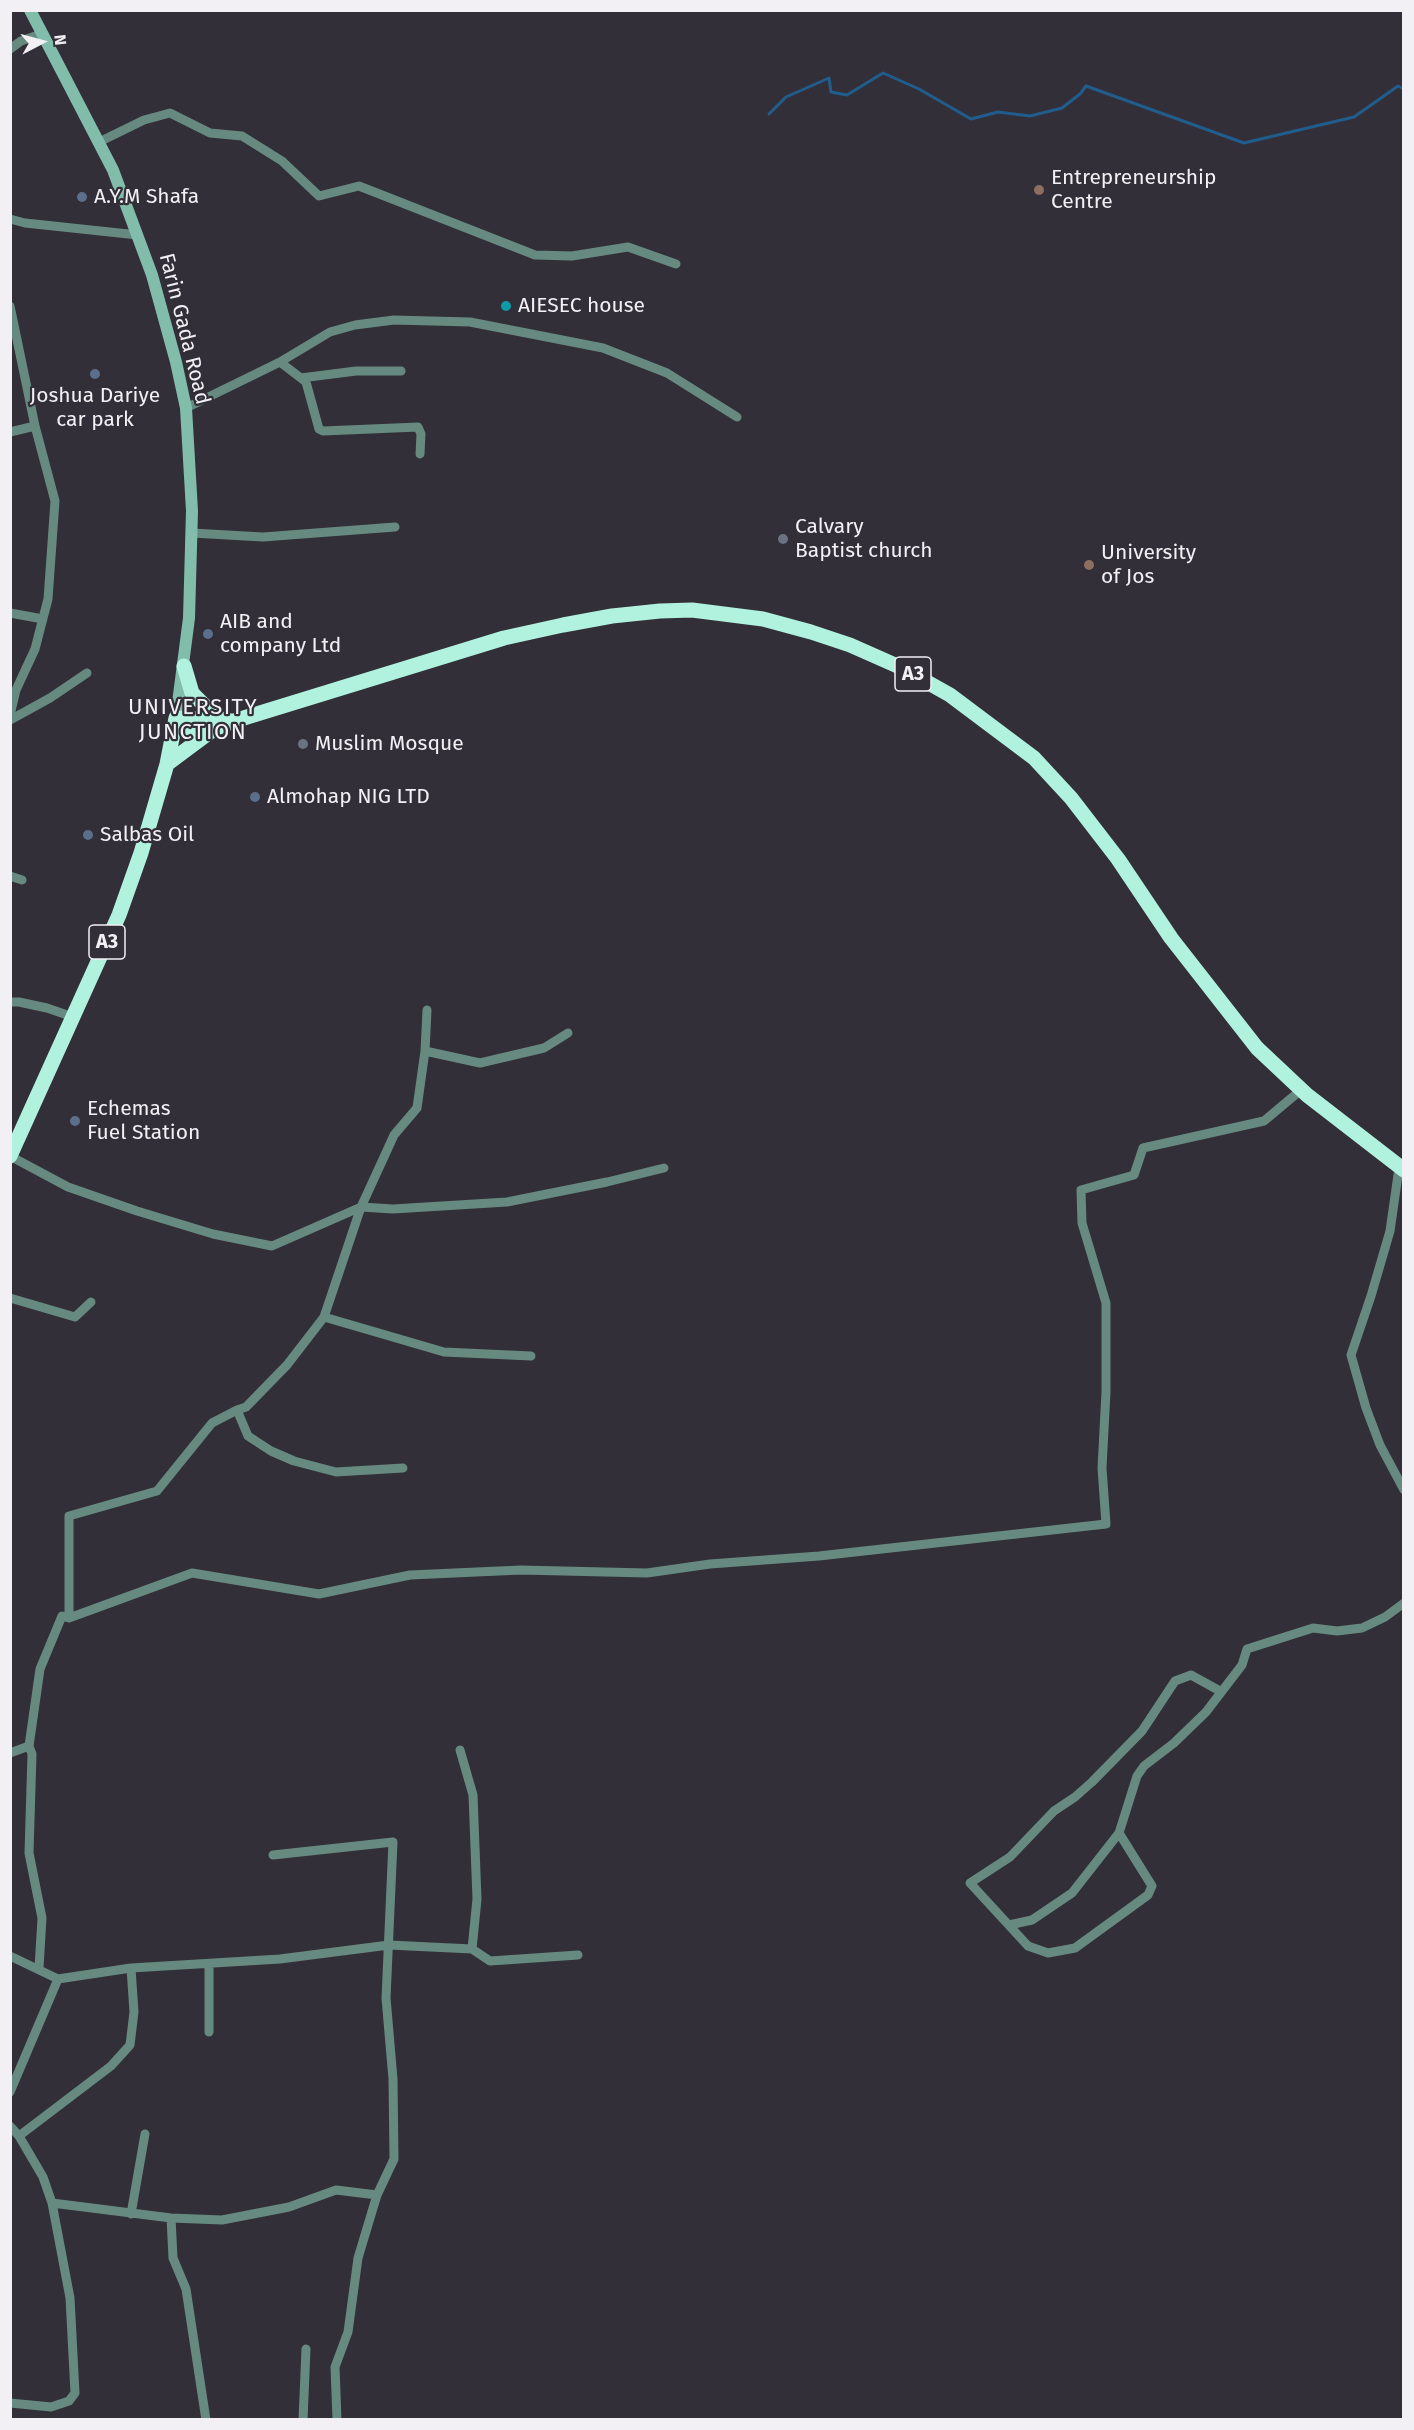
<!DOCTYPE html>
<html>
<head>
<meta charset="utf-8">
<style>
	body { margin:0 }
	#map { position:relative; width:1414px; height:2430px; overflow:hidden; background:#322f38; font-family:"Fira Sans",sans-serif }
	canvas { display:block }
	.frame { position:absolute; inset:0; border:12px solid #f2f0f5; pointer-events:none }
	.north { position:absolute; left:12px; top:12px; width:60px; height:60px; -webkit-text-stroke:4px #322f38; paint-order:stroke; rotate:84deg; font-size:16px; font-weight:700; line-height:24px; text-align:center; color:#f2f0f5 }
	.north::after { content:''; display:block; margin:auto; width:21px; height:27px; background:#f2f0f5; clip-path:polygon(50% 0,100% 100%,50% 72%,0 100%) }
</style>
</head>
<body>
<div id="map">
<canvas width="1414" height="2430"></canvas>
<div class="frame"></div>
<div class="north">N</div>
</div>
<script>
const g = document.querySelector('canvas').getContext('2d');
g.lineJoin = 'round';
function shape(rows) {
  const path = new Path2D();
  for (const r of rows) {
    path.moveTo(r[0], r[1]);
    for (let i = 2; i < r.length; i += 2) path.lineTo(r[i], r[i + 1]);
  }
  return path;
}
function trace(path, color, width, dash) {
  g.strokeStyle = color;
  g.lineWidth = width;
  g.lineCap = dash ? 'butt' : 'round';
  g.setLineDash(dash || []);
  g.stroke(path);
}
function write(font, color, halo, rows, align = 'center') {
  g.font = font + ' "Fira Sans",sans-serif';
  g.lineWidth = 4.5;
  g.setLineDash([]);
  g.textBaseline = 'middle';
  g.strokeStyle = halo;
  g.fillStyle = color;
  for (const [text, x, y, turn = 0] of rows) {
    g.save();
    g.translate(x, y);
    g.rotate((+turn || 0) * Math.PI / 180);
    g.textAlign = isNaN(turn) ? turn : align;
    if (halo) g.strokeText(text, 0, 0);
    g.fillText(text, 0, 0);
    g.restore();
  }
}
const stream = shape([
	[769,114,786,97,829,78,831,92,847,95,883,73,919,89,971,119,998,112,1030,116,1062,108,1080,94,1086,86,1244,143,1354,117,1398,86,1404,89]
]);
const minor = shape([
	[10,49,21,41,41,34],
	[99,142,144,120,170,113,210,133,242,136,282,161,319,196,359,186,535,255,572,256,628,247,676,264],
	[10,219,25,223,138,235],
	[10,306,35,426,55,501,48,599,35,649,16,690,10,715],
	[280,362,306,382,319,429,323,431,418,427,421,434,420,454],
	[301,378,356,371,401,371],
	[186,408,280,362,330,332,355,325,394,320,470,322,603,348,667,373,737,417],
	[10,432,35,426],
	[192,533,263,537,395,527],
	[10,613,43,619],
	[10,720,50,698,87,673],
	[10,876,22,880],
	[10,1002,19,1002,47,1008,73,1017],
	[427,1010,425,1051,417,1108,394,1135,361,1207,393,1209,507,1202,607,1182,664,1168],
	[425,1051,480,1063,544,1048,568,1033],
	[10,1156,68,1187,137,1211,213,1234,272,1246,361,1207,324,1317,444,1352,531,1356],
	[1399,1168,1390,1231,1371,1296,1351,1355,1366,1408,1380,1445,1404,1490],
	[10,1298,75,1317,91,1302],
	[324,1317,287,1365,246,1407,237,1410,248,1436,271,1451,294,1461,336,1472,403,1468],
	[69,1618,69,1516,157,1491,212,1423,237,1410],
	[29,1746,32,1754,29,1853,42,1918,39,1968],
	[460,1750,473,1795,477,1899,472,1949],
	[10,1753,29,1746,40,1669,62,1616,69,1618,192,1573,319,1594,410,1575,521,1570,647,1573,710,1564,819,1556,1106,1524,1102,1468,1106,1392,1106,1303,1082,1223,1081,1190,1134,1175,1143,1148,1264,1121,1301,1090],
	[1119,1833,1152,1886,1148,1895,1075,1948,1048,1953,1028,1946,970,1883,1010,1857,1054,1811,1075,1797,1092,1782,1142,1731,1175,1681,1191,1675,1220,1691],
	[273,1855,393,1842,386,1998,393,2079,394,2159,377,2195,358,2258,348,2332,335,2367,337,2420],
	[1009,1925,1032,1920,1072,1893,1119,1833,1137,1776,1144,1766,1174,1743,1206,1712,1242,1665,1247,1649,1313,1628,1337,1631,1362,1628,1385,1617,1404,1603],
	[10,1956,58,1979,131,1968,280,1959,389,1945,472,1949,490,1961,578,1955],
	[209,1964,209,2032],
	[10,2092,58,1979],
	[10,2126,19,2136,43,2177,52,2203,171,2218,222,2220,289,2207,336,2190,377,2195],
	[19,2136,111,2066,130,2045,134,2012,131,1968],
	[131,2214,145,2134],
	[171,2218,173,2258,186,2289,206,2420],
	[10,2403,51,2407,69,2401,75,2393,70,2298,52,2203],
	[303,2420,306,2349]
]);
const secondary = shape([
	[30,10,113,170,152,275,176,362,186,408,192,511,189,618,176,718]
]);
const trunk = shape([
	[184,666,192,693,211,712,222,720],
	[175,730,214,729],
	[167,764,214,729,234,721,504,638,563,625,612,616,660,611,692,610,763,619,811,632,850,645,902,668,950,695,1034,758,1071,798,1118,859,1171,938,1257,1048,1307,1095,1404,1170],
	[10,1156,119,915,141,853,167,764,176,718,228,720]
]);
const markers = [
	[1039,190,6,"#8d6e63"],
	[82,197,6,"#5c6f8a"],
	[506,306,6,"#0f9aa8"],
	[95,374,6,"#5c6f8a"],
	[783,539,6,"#6b7280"],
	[1089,565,6,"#8d6e63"],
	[208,634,6,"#5c6f8a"],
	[303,744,6,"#6b7280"],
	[255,797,6,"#5c6f8a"],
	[88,835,6,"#5c6f8a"],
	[75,1121,6,"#5c6f8a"]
];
const shields = [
	[913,674,36],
	[107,942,36]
];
const shieldNames = [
	["A3",913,674],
	["A3",107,942]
];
const poiNames = [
	["Entrepreneurship",1051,178],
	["Centre",1051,202],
	["A.Y.M Shafa",94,197],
	["AIESEC house",518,306],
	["Joshua Dariye",95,396,"center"],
	["car park",95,420,"center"],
	["Calvary",795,527],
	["Baptist church",795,551],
	["University",1101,553],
	["of Jos",1101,577],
	["AIB and",220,622],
	["company Ltd",220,646],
	["Muslim Mosque",315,744],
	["Almohap NIG LTD",267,797],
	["Salbas Oil",100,835],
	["Echemas",87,1109],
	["Fuel Station",87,1133]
];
const streetNames = [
	["Farin Gada Road",184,329,76]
];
const neighbourhoodNames = [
	["UNIVERSITY",193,708],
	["JUNCTION",193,733]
];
trace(stream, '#215d8c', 3);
trace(minor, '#668a7f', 9);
trace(secondary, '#82bdab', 12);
trace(trunk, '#b0f2de', 15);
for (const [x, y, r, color] of markers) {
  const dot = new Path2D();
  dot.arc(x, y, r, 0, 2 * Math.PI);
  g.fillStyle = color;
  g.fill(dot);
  trace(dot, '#322f38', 2);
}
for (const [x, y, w] of shields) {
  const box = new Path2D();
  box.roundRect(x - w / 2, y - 17, w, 34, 4.5);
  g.fillStyle = '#322f38';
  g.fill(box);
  trace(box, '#f2f0f5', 1.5);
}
write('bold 20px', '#f2f0f5', null, shieldNames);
write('21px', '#f2f0f5', '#322f38', poiNames, 'left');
write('21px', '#f2f0f5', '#322f38', streetNames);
g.letterSpacing = '1.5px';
write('22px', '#f2f0f5', '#322f38', neighbourhoodNames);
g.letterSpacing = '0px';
</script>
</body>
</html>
